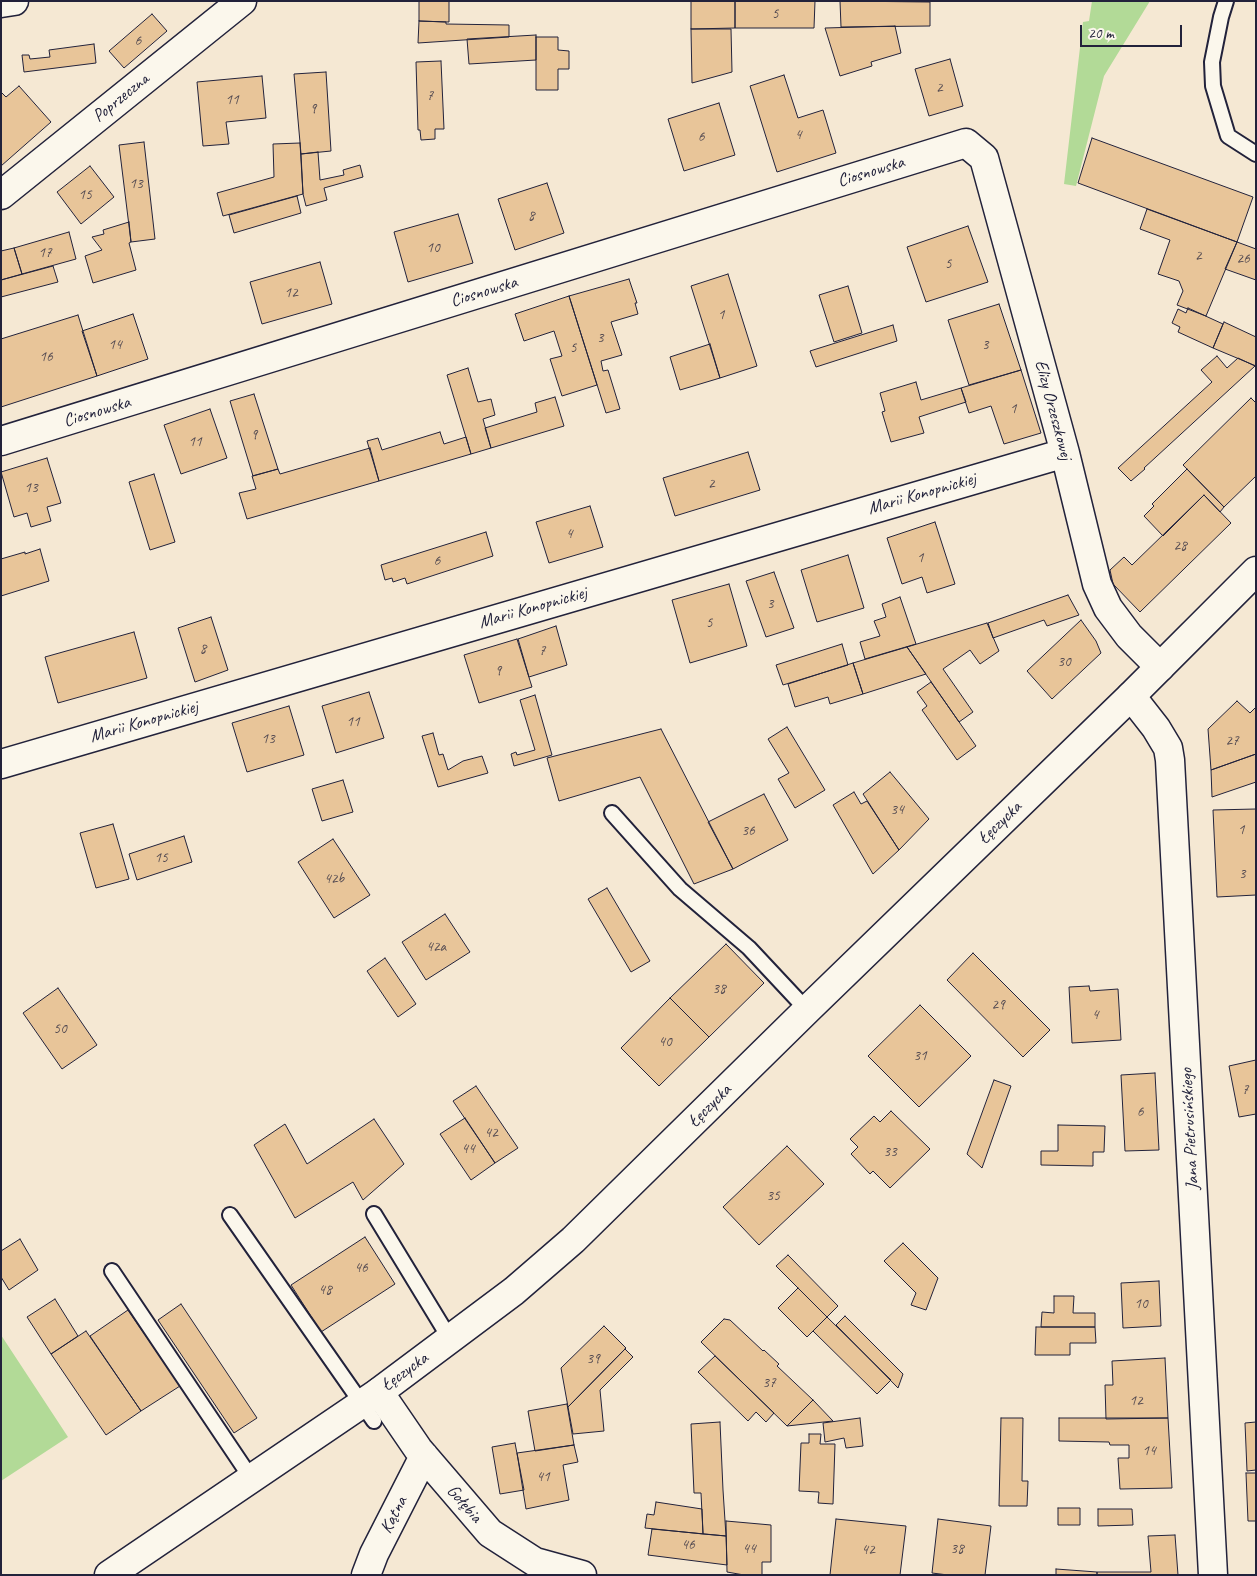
<!DOCTYPE html>
<html>
<head>
<meta charset="utf-8">
<style>
	body { margin:0 }
	#map { position:relative; width:1257px; height:1576px; overflow:hidden; background:#f5e8d3; font-family:Caveat,sans-serif }
	canvas { display:block }
	.frame { position:absolute; inset:0; border:2px solid #22223b; pointer-events:none }
	.scale { position:absolute; left:1080px; top:25px; width:102px; height:22px; box-sizing:border-box; border:2px solid #22223b; border-top:0; padding-left:6px; font-size:15px; line-height:18px; white-space:nowrap; color:#22223b; -webkit-text-stroke:4px #fbf7ec; paint-order:stroke }
</style>
</head>
<body>
<div id="map">
<canvas width="1257" height="1576"></canvas>
<div class="frame"></div>
<div class="scale">20 m</div>
</div>
<script>
const g = document.querySelector('canvas').getContext('2d');
g.lineJoin = 'round';
function fill(path, color) {
  g.fillStyle = color;
  g.fill(path, 'evenodd');
}
function shape(rows) {
  const path = new Path2D();
  for (const r of rows) {
    path.moveTo(r[0], r[1]);
    for (let i = 2; i < r.length; i += 2) path.lineTo(r[i], r[i + 1]);
  }
  return path;
}
function trace(path, color, width, dash) {
  g.strokeStyle = color;
  g.lineWidth = width;
  g.lineCap = dash ? 'butt' : 'round';
  g.setLineDash(dash || []);
  g.stroke(path);
}
function write(font, color, halo, rows, align = 'center') {
  g.font = font + ' Caveat,sans-serif';
  g.lineWidth = 5;
  g.setLineDash([]);
  g.textBaseline = 'middle';
  g.strokeStyle = halo;
  g.fillStyle = color;
  for (const [text, x, y, turn = 0] of rows) {
    g.save();
    g.translate(x, y);
    g.rotate((+turn || 0) * Math.PI / 180);
    g.textAlign = isNaN(turn) ? turn : align;
    if (halo) g.strokeText(text, 0, 0);
    g.fillText(text, 0, 0);
    g.restore();
  }
}
const green = shape([
	[1092,1,1150,1,1104,76,1076,186,1064,184,1083,22,1089,21],
	[1,1335,68,1437,1,1481]
]);
const building = shape([
	[419,1,449,1,449,22,419,21,419,1],
	[691,1,735,1,735,28,691,29,691,1],
	[735,1,815,1,814,28,735,28,735,1],
	[840,1,930,2,930,26,841,27,840,1],
	[152,14,167,31,124,68,109,51,152,14],
	[419,21,446,22,446,24,509,25,509,37,418,43,419,21],
	[895,26,901,53,871,62,872,66,840,76,825,28,895,26],
	[691,29,731,29,732,72,692,83,691,29],
	[536,35,536,60,469,64,467,39,536,35],
	[536,37,558,37,558,50,569,51,569,69,558,69,558,90,536,90,536,37],
	[94,44,96,63,24,72,22,55,29,55,30,59,50,57,49,50,94,44],
	[950,59,963,106,929,116,915,69,950,59],
	[441,61,444,129,435,129,435,139,421,140,420,130,418,130,416,62,441,61],
	[326,72,331,151,301,154,294,74,326,72],
	[784,75,798,118,823,110,836,153,777,172,750,86,784,75],
	[262,76,266,118,226,122,229,144,203,146,197,82,262,76],
	[19,86,51,122,1,166,1,92,6,97,19,86],
	[719,103,735,155,684,171,668,119,719,103],
	[1092,138,1253,197,1237,242,1078,183,1092,138],
	[144,142,155,239,131,242,119,145,144,142],
	[300,143,303,194,223,216,217,193,274,177,273,144,300,143],
	[318,152,320,180,344,175,343,170,360,165,363,177,324,188,327,200,306,206,303,194,301,154,318,152],
	[90,166,114,197,81,224,57,192,90,166],
	[547,183,564,233,515,250,498,199,547,183],
	[297,196,301,213,234,233,229,215,297,196],
	[1147,209,1237,242,1206,316,1177,305,1183,291,1179,281,1158,274,1170,240,1140,229,1147,209],
	[458,214,473,263,408,282,394,232,458,214],
	[129,222,131,242,129,243,136,270,93,283,85,256,102,250,92,237,104,234,103,230,129,222],
	[968,226,988,282,926,302,907,247,968,226],
	[69,232,76,259,22,274,14,248,69,232],
	[1237,242,1256,249,1256,280,1225,269,1237,242],
	[14,248,22,274,1,280,1,251,14,248],
	[320,262,332,304,262,324,250,282,320,262],
	[53,266,58,282,1,297,1,280,53,266],
	[728,274,757,366,720,378,691,286,728,274],
	[629,279,637,303,635,303,638,314,611,322,622,355,601,361,603,371,608,370,620,409,606,413,569,296,629,279],
	[848,286,862,333,834,342,819,295,848,286],
	[569,296,597,385,562,396,550,359,562,356,554,331,524,341,515,314,569,296],
	[999,304,1021,370,969,385,948,320,999,304],
	[1188,308,1223,324,1213,348,1178,332,1180,327,1172,323,1178,309,1186,313,1188,308],
	[133,314,148,359,97,376,82,331,133,314],
	[78,315,97,376,1,407,1,339,78,315],
	[1224,322,1256,337,1256,366,1213,348,1224,322],
	[893,325,897,341,816,367,810,351,893,325],
	[710,344,720,378,680,390,670,357,710,344],
	[1217,356,1227,368,1238,358,1255,366,1144,468,1145,469,1131,481,1118,468,1212,382,1201,370,1217,356],
	[468,368,478,402,491,399,495,415,483,419,491,448,471,454,447,375,468,368],
	[1021,370,1041,433,1004,444,991,406,969,413,961,388,1021,370],
	[916,382,921,400,961,388,966,402,919,417,924,433,891,442,882,412,885,411,880,393,916,382],
	[254,394,278,469,253,476,230,401,254,394],
	[555,397,564,426,491,448,485,428,537,412,535,403,555,397],
	[1251,398,1256,403,1256,476,1224,507,1183,465,1251,398],
	[210,409,227,458,181,474,164,425,210,409],
	[440,432,444,444,466,437,471,454,379,481,367,441,378,438,382,450,440,432],
	[370,448,379,481,247,519,239,493,256,489,252,476,278,469,280,474,370,448],
	[748,452,760,490,675,516,663,478,748,452],
	[47,458,61,503,47,507,51,521,31,527,27,513,14,517,1,472,47,458],
	[1187,469,1224,507,1220,512,1204,495,1163,536,1144,516,1154,506,1152,504,1187,469],
	[154,474,175,542,150,550,129,482,154,474],
	[1204,495,1231,523,1140,612,1113,584,1110,570,1124,557,1132,565,1204,495],
	[590,506,603,547,549,563,536,522,590,506],
	[935,522,955,584,927,593,922,577,902,584,887,538,935,522],
	[486,532,493,556,407,584,405,578,393,582,392,578,385,580,381,565,486,532],
	[40,549,49,581,1,596,1,559,25,552,25,554,40,549],
	[848,555,864,608,817,622,801,570,848,555],
	[774,572,794,628,766,637,746,581,774,572],
	[729,584,747,646,690,663,672,600,729,584],
	[1068,595,1079,615,1047,626,1044,620,993,638,988,623,1068,595],
	[900,597,916,644,865,659,860,642,880,636,874,621,886,617,882,604,900,597],
	[211,617,228,670,195,682,178,628,211,617],
	[1081,620,1096,641,1101,653,1052,699,1027,671,1081,620],
	[987,623,999,651,980,664,970,650,943,669,973,712,959,722,907,647,987,623],
	[556,626,567,665,529,677,518,639,556,626],
	[134,632,147,678,58,703,45,657,134,632],
	[517,639,532,687,479,703,464,655,517,639],
	[842,644,848,665,783,685,776,665,842,644],
	[907,647,926,674,863,694,853,663,907,647],
	[853,663,863,694,830,704,828,697,795,707,788,684,853,663],
	[931,682,976,746,957,760,922,710,927,706,917,692,931,682],
	[369,692,384,738,336,753,322,706,369,692],
	[535,695,552,755,514,766,511,754,516,752,517,755,535,750,520,700,535,695],
	[1237,701,1250,713,1256,707,1256,754,1211,770,1208,729,1237,701],
	[289,706,304,755,247,772,232,723,289,706],
	[787,727,825,790,795,808,778,779,789,773,768,739,787,727],
	[661,729,733,869,694,884,640,777,559,801,547,758,661,729],
	[433,733,439,755,443,754,448,770,463,761,482,756,488,773,438,787,422,736,433,733],
	[1256,754,1256,782,1212,797,1211,770,1256,754],
	[890,772,929,819,899,850,863,794,890,772],
	[343,780,353,812,322,821,312,789,343,780],
	[854,792,861,804,867,801,899,850,873,874,833,805,854,792],
	[764,794,788,840,733,869,708,822,764,794],
	[1256,809,1256,895,1217,897,1213,810,1256,809],
	[113,824,129,879,96,888,80,833,113,824],
	[184,836,192,862,137,880,129,854,184,836],
	[333,839,370,895,334,918,298,862,333,839],
	[607,888,650,961,631,972,588,899,607,888],
	[445,914,470,952,426,980,402,942,445,914],
	[726,944,764,983,709,1037,670,998,726,944],
	[973,953,1050,1030,1023,1057,947,980,973,953],
	[385,958,416,1004,398,1017,367,971,385,958],
	[1089,986,1090,991,1118,989,1121,1040,1072,1043,1069,987,1089,986],
	[58,988,97,1045,62,1069,23,1013,58,988],
	[670,998,709,1037,659,1086,621,1048,670,998],
	[920,1005,971,1056,919,1107,868,1056,920,1005],
	[1256,1060,1256,1114,1239,1117,1229,1066,1256,1060],
	[1155,1073,1159,1150,1125,1151,1121,1075,1155,1073],
	[994,1080,1011,1086,982,1168,967,1154,994,1080],
	[476,1086,518,1148,495,1163,453,1101,476,1086],
	[891,1111,930,1149,890,1188,873,1171,870,1174,851,1154,858,1147,850,1139,874,1116,880,1122,891,1111],
	[465,1118,495,1163,471,1180,440,1134,465,1118],
	[374,1119,404,1164,363,1200,353,1182,295,1218,254,1145,285,1124,307,1164,374,1119],
	[1058,1125,1105,1126,1104,1152,1093,1152,1093,1166,1041,1165,1041,1151,1058,1151,1058,1125],
	[787,1146,824,1184,759,1245,723,1207,787,1146],
	[365,1237,395,1284,321,1332,291,1285,365,1237],
	[20,1239,38,1270,9,1290,1,1277,1,1251,20,1239],
	[903,1243,938,1278,926,1310,911,1305,916,1293,884,1261,903,1243],
	[788,1255,838,1306,827,1317,776,1266,788,1255],
	[1159,1281,1161,1326,1123,1328,1121,1283,1159,1281],
	[798,1288,827,1317,807,1337,778,1308,798,1288],
	[1054,1296,1074,1296,1073,1313,1095,1313,1095,1327,1041,1327,1042,1312,1054,1313,1054,1296],
	[55,1299,78,1336,51,1354,27,1317,55,1299],
	[181,1304,257,1418,234,1433,158,1320,181,1304],
	[128,1310,180,1386,141,1411,90,1336,128,1310],
	[845,1316,903,1374,898,1388,836,1325,845,1316],
	[827,1317,891,1380,877,1394,813,1331,827,1317],
	[724,1319,730,1320,763,1351,764,1350,779,1364,777,1366,813,1400,787,1426,701,1342,724,1319],
	[604,1326,626,1348,568,1407,561,1368,604,1326],
	[1036,1327,1095,1327,1096,1343,1070,1343,1070,1355,1035,1355,1036,1327],
	[86,1331,141,1411,106,1435,51,1354,86,1331],
	[625,1349,633,1357,600,1390,604,1431,573,1434,568,1407,625,1349],
	[715,1356,774,1413,766,1422,756,1412,748,1421,698,1372,715,1356],
	[1165,1358,1168,1418,1106,1419,1105,1385,1113,1385,1112,1361,1165,1358],
	[813,1400,833,1421,787,1426,813,1400],
	[567,1404,574,1445,535,1451,528,1411,567,1404],
	[860,1418,863,1446,846,1448,844,1438,825,1442,823,1423,860,1418],
	[1001,1418,1023,1418,1022,1481,1028,1481,1027,1506,999,1506,1001,1418],
	[1059,1418,1168,1418,1172,1488,1120,1489,1118,1458,1129,1458,1129,1445,1110,1445,1109,1442,1059,1441,1059,1418],
	[720,1422,723,1490,726,1536,703,1534,701,1493,694,1493,691,1424,720,1422],
	[1256,1422,1256,1470,1247,1471,1245,1423,1256,1422],
	[809,1434,821,1434,820,1444,835,1444,833,1504,818,1503,819,1492,799,1491,801,1443,809,1443,809,1434],
	[515,1443,524,1490,500,1494,492,1447,515,1443],
	[574,1445,578,1462,563,1465,569,1500,526,1509,517,1453,574,1445],
	[1246,1473,1256,1473,1256,1521,1248,1521,1246,1473],
	[656,1502,702,1509,703,1534,645,1528,647,1514,654,1515,656,1502],
	[1058,1508,1080,1508,1080,1525,1058,1525,1058,1508],
	[1098,1509,1132,1509,1133,1525,1098,1526,1098,1509],
	[836,1519,906,1526,900,1575,830,1575,836,1519],
	[938,1519,991,1526,985,1575,948,1575,932,1573,938,1519],
	[726,1521,771,1525,771,1562,762,1562,762,1575,744,1575,727,1572,726,1521],
	[652,1529,726,1536,727,1565,648,1555,652,1529],
	[1175,1535,1178,1575,1097,1575,1097,1572,1151,1572,1148,1536,1175,1535],
	[1056,1569,1097,1572,1097,1575,1056,1575,1056,1569]
]);
const service = shape([
	[1226,1,1221,17,1212,62,1213,86,1228,136,1256,154],
	[612,813,680,889,749,948,807,1010],
	[374,1214,450,1339],
	[230,1215,374,1421],
	[112,1271,251,1478]
]);
const minor = shape([
	[1,3,14,1],
	[1,195,242,1],
	[1,441,966,143,984,158,1065,453,1097,584,1108,608,1129,636,1160,667],
	[1131,696,1156,728,1168,748,1170,760,1213,1575],
	[1,764,1065,453],
	[379,1392,418,1449,490,1533,535,1562,582,1575],
	[366,1575,374,1554,424,1456]
]);
const primary = shape([
	[109,1575,379,1392,514,1291,573,1240,807,1010,1131,696,1256,571]
]);
const numberNames = [
	["5",775,14],
	["6",138,41],
	["2",939,88],
	["7",430,96],
	["11",232,100],
	["9",313,109],
	["4",798,135],
	["6",701,137],
	["13",136,184],
	["15",85,195],
	["8",531,216],
	["10",433,248],
	["17",45,253],
	["2",1198,256],
	["26",1243,259],
	["5",948,264],
	["12",291,293],
	["1",721,315],
	["3",600,338],
	["14",115,345],
	["3",985,345],
	["5",573,348],
	["16",46,357],
	["1",1013,409],
	["9",254,435],
	["11",195,442],
	["2",711,484],
	["13",31,488],
	["4",569,534],
	["28",1180,546],
	["1",920,558],
	["6",437,561],
	["3",770,604],
	["5",709,623],
	["8",203,649],
	["7",542,651],
	["30",1064,662],
	["9",498,671],
	["11",353,722],
	["13",268,739],
	["27",1232,741],
	["34",897,810],
	["1",1241,830],
	["36",748,831],
	["15",161,858],
	["3",1242,874],
	["42b",334,879],
	["42a",436,947],
	["38",719,989],
	["29",998,1005],
	["4",1095,1015],
	["50",60,1029],
	["40",665,1042],
	["31",920,1056],
	["7",1245,1090],
	["6",1140,1112],
	["42",491,1133],
	["44",468,1149],
	["33",890,1152],
	["35",773,1196],
	["46",361,1268],
	["48",325,1290],
	["10",1141,1304],
	["39",593,1359],
	["37",769,1383],
	["12",1136,1401],
	["14",1149,1451],
	["41",543,1477],
	["46",688,1545],
	["44",749,1549],
	["38",957,1549],
	["42",868,1550]
];
const streetNames = [
	["Poprzeczna",121,98,-39],
	["Ciosnowska",871,172,-17],
	["Ciosnowska",484,292,-17],
	["Elizy Orzeszkowej",1053,410,75],
	["Ciosnowska",97,412,-17],
	["Marii Konopnickiej",922,494,-16],
	["Marii Konopnickiej",533,608,-16],
	["Marii Konopnickiej",144,722,-16],
	["Łęczycka",1000,823,-44],
	["Łęczycka",710,1106,-45],
	["Jana Pietrusińskiego",1190,1129,-93],
	["Łęczycka",405,1372,-36],
	["Gołębia",464,1504,49],
	["Kątna",394,1515,-63]
];
fill(green, '#b2da97');
fill(building, '#e8c599');
trace(building, '#22223b', 1);
trace(service, '#22223b', 18);
trace(minor, '#22223b', 31);
trace(primary, '#22223b', 31);
trace(service, '#fbf7ec', 14);
trace(minor, '#fbf7ec', 28);
trace(primary, '#fbf7ec', 28);
write('15px', '#544b52', null, numberNames);
write('18px', '#22223b', '#fbf7ec', streetNames);
</script>
</body>
</html>
